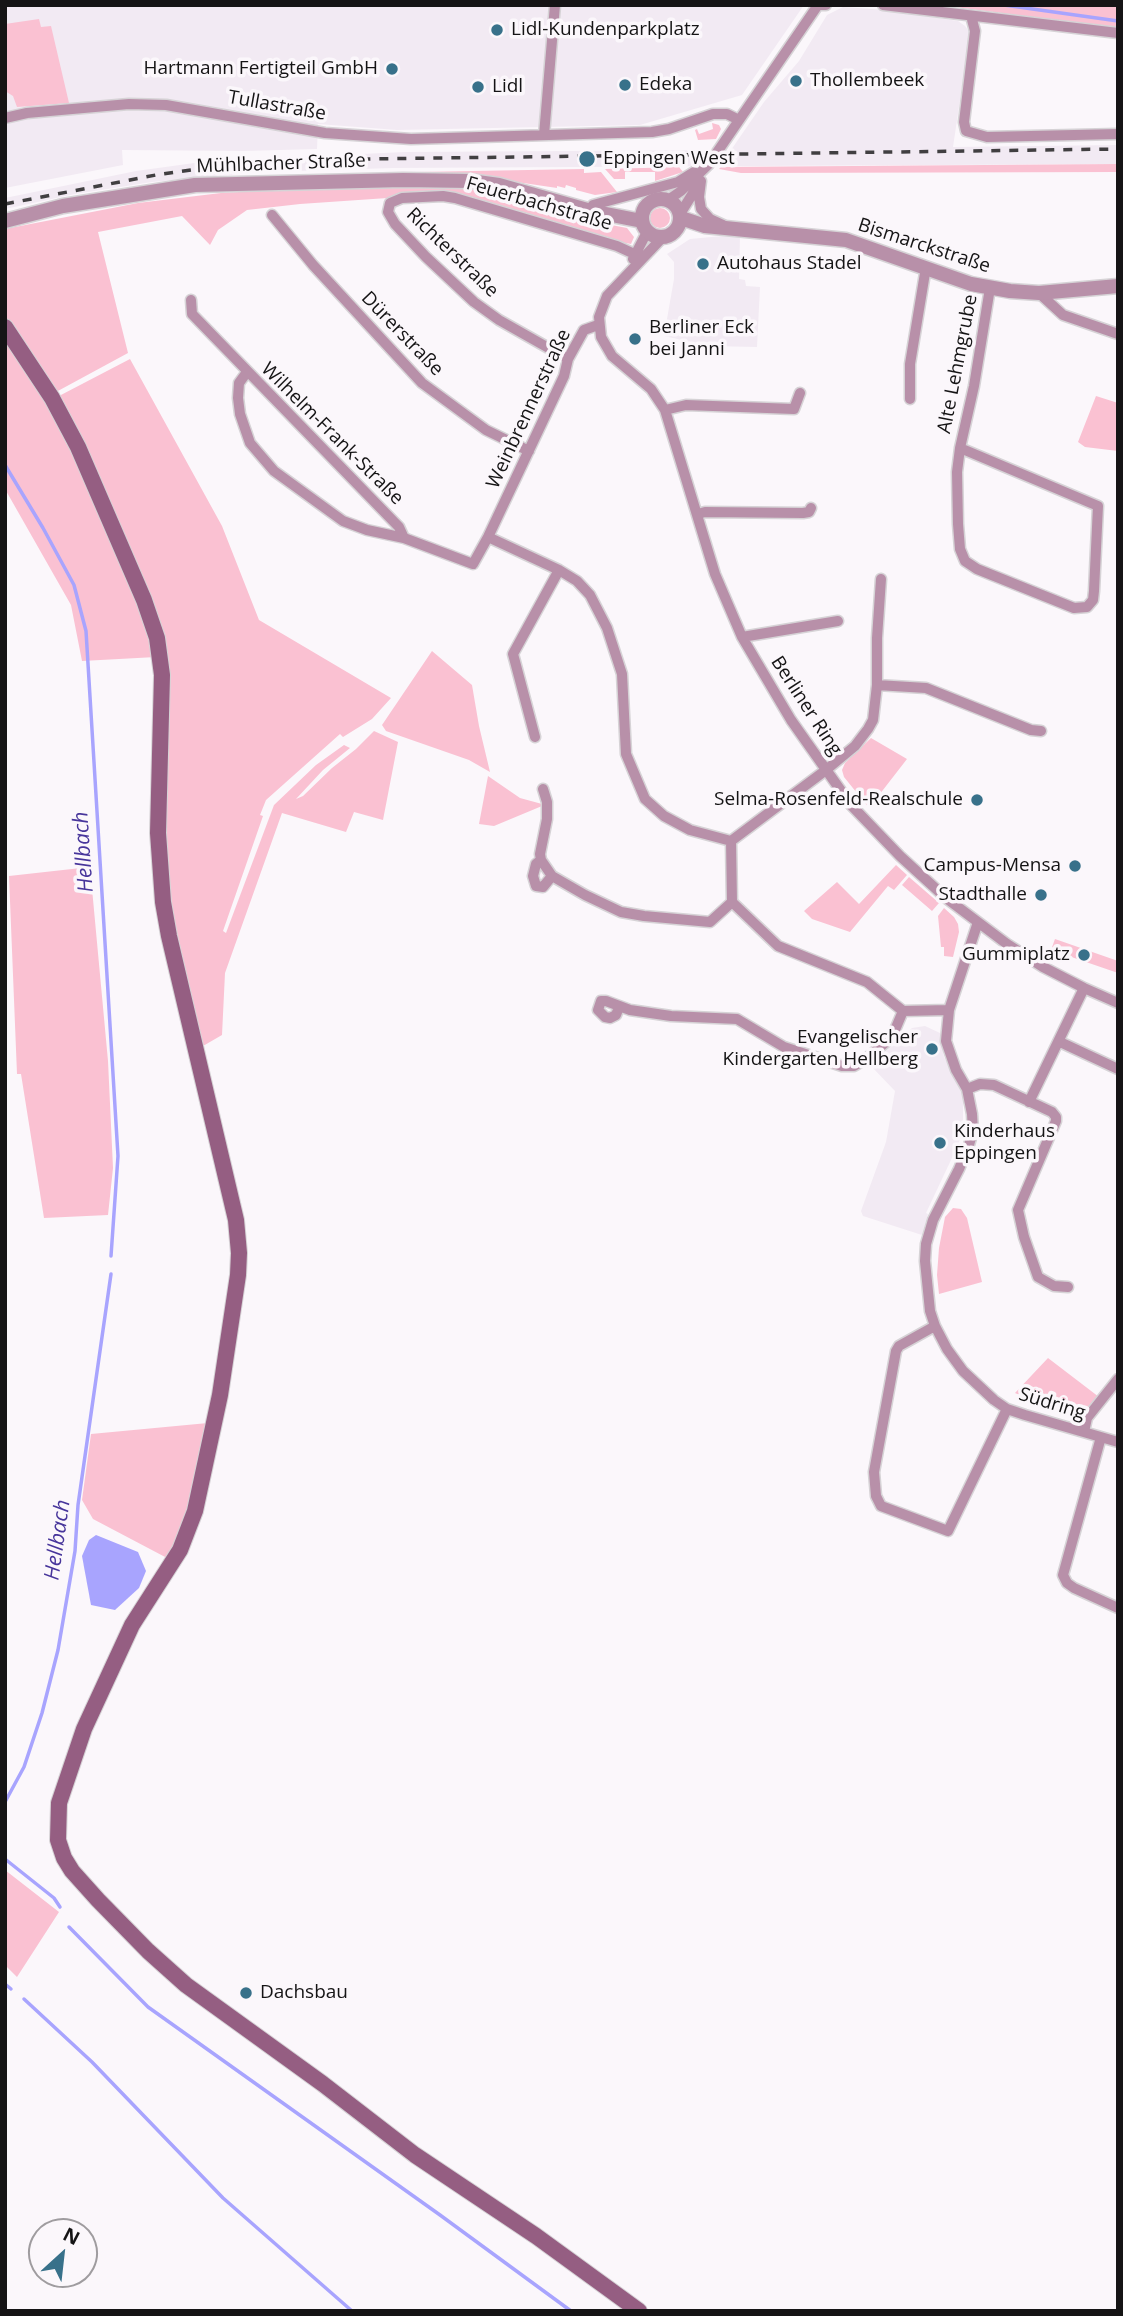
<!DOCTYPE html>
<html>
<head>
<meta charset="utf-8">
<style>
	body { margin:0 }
	#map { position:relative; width:1123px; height:2316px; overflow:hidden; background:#fbf7fb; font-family:"Open Sans",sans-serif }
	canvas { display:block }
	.frame { position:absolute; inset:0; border:7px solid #151415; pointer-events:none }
	.north { position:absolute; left:28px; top:2218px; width:70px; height:70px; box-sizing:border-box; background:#fbf7fb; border:2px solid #9f9c9f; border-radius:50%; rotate:27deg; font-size:19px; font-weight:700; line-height:28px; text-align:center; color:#151415 }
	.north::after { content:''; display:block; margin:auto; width:24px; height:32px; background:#38718a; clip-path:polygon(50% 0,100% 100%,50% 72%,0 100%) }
</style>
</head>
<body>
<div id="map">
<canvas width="1123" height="2316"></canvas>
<div class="frame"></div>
<div class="north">N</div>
</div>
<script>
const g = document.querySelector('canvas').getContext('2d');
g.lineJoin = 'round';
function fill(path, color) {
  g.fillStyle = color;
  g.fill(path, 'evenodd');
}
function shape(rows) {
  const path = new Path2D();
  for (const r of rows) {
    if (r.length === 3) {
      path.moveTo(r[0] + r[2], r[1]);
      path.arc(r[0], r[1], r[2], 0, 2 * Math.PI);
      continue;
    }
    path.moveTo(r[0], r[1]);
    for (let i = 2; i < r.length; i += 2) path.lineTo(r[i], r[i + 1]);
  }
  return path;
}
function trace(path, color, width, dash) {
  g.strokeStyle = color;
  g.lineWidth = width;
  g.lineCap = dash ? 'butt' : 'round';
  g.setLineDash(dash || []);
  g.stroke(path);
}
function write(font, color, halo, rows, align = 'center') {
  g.font = font + ' "Open Sans",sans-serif';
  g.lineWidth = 7;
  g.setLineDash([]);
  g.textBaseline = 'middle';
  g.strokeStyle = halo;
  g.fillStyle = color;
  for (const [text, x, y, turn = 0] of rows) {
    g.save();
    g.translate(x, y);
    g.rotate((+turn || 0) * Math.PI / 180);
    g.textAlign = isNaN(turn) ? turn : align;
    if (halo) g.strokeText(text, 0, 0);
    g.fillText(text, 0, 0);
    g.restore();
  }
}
const built = shape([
	[5,5,804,5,742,95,640,125,397,130,318,124,317,149,244,151,122,150,123,165,5,188],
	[843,7,887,10,958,21,965,26,970,33,953,147,1118,145,1118,164,393,168,261,172,152,182,75,194,5,209,5,198,136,171,209,161,405,152,731,150,764,102,799,61,827,15],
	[722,236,740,236,739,279,745,280,746,286,760,287,757,347,708,346,664,336,674,279,674,262,667,254,690,239],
	[925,1026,940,1033,944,1057,962,1089,965,1102,963,1105,963,1120,959,1143,926,1213,928,1214,922,1235,863,1216,861,1211,886,1142,895,1091,870,1065,912,1028]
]);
const green = shape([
	[939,5,1118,5,1118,28,986,11],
	[39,19,41,27,51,26,69,103,17,107,13,96,5,91,5,24],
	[712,123,719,125,721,129,716,139,698,140,695,130,697,129,699,134,713,129],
	[1118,164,1118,172,741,173,719,169,721,167],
	[679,167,683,172,655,181,655,172,625,172,625,179,614,179,605,169],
	[584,169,584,173,601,172,617,192,595,195,576,190,576,188,566,185,565,188,557,186,557,188,483,177,417,174,417,172],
	[446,184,476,188,559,215,627,228,634,237,631,244,621,242,446,194,300,204,247,210,218,230,210,245,182,216,98,232,128,353,56,392,5,318,5,229,138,203,221,193,329,187],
	[660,218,10],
	[5,334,59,396,130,359,222,526,259,620,391,698,372,719,343,737,340,734,266,800,260,815,263,816,223,931,226,933,274,805,316,765,344,745,350,748,323,770,296,799,303,796,332,768,356,749,374,731,398,742,383,820,354,812,346,832,282,813,225,973,222,1035,203,1046,177,937,169,893,165,853,165,775,169,697,168,653,155,653,156,657,82,661,71,605,5,489],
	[1096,396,1118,403,1118,451,1085,447,1078,442],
	[432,651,472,685,479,726,490,772,469,760,386,731,382,725],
	[871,738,907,759,869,808,844,777,842,770,845,763],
	[488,776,520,798,542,804,542,806,494,826,479,824],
	[896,865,907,875,894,890,888,886,850,932,812,919,804,911,837,882,859,904],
	[90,867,108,1061,113,1168,108,1215,44,1218,21,1074,17,1074,9,876],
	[909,877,939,903,932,911,902,885],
	[944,908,954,917,958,924,959,932,953,957,944,956,944,947,941,947,938,916],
	[1055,939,1118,961,1118,973,1051,950],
	[953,1208,961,1209,967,1218,982,1282,939,1294,937,1275,939,1248,945,1217],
	[1048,1358,1099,1397,1085,1416,1035,1402,1015,1393],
	[208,1423,195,1488,179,1536,167,1558,93,1519,82,1500,91,1434],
	[5,1870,59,1912,17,1977,5,1965]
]);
const water = shape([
	[96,1535,138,1552,146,1571,139,1588,115,1610,91,1605,82,1556,89,1540]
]);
const stream = shape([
	[1004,5,1118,21],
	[5,465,43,528,74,585,86,631,118,1156,111,1256],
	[5,1802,24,1767,42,1713,58,1650,75,1551,78,1505,111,1274],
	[5,1859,54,1898,60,1907],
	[69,1927,148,2007,440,2215,571,2311],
	[5,1984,11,1989],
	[24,1999,92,2062,223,2198,352,2311]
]);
const minor = shape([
	[883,5,1118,33],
	[971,16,975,31,964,122,966,131,987,137,1118,134],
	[5,118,27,113,129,104,166,105,325,133,411,139,652,132,669,129,713,114,727,114,739,120],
	[544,135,555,5],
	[701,181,699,197,701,209,710,219,723,225],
	[668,200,681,191,709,164,818,5,826,5],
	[593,205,678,182,694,172],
	[680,214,698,185],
	[272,215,313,265,422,383,486,430,529,451],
	[662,238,607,296,599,317,601,337,612,356,651,389,665,410,715,574,742,637,791,720,851,805,900,856,946,898,1007,944,1043,967,1084,988,1118,1003],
	[633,259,647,232],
	[1039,293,1063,315,1118,334],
	[191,300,192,314,399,527,404,538,473,564,488,537,564,376,568,359,584,330,598,325],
	[568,359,499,320,474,302,426,257,395,224,388,212,390,203,402,198,443,196,455,198,617,246,643,258],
	[247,372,239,383,238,398,240,414,250,443,274,471,343,521,367,530,404,538],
	[910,399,910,364,926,267],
	[665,410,686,405,794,409,800,393],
	[960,448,957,472,958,524,960,549,965,561,977,569,1074,608,1087,607,1093,600,1094,591,1098,506,960,448,974,386,990,288],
	[698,514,705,512,803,513,809,512,811,508],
	[488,537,559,570,577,581,590,595,607,628,622,674,626,754,645,799,664,816,690,830,731,841,826,770,855,746,868,729,873,720,877,685,877,638,881,579],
	[742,637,838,621],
	[877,685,926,688,1031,730,1041,731],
	[535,737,513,654,559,570],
	[731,841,732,902,778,946,867,982,903,1011,949,1010],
	[541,860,540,854,547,819,547,802,543,789],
	[552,876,543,887,536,886,533,876,536,864,541,860,552,876,585,895,621,912,644,916,710,922,732,902],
	[978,922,949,1010,946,1041,956,1070,967,1089,972,1114,973,1131,969,1145,959,1169,933,1220,926,1244,925,1261,930,1311,935,1326,947,1349,963,1371,994,1400,1007,1409,1025,1415,1118,1442],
	[619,1007,616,1015,610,1018,605,1017,598,1010,601,1001,606,1001,630,1010,671,1016,737,1019,784,1047,842,1066,854,1066,866,1059,892,1037,903,1011],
	[1060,1042,1118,1069],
	[967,1089,980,1084,994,1085,1052,1112,1056,1117,1056,1121,1018,1210,1024,1237,1038,1277,1054,1286,1068,1287],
	[1029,1102,1084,988],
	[935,1326,899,1346,896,1351,874,1472,876,1496,881,1506,948,1531,1007,1409],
	[1084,1432,1087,1418,1118,1379],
	[1101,1437,1063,1575,1067,1583,1074,1588,1118,1608]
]);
const tertiary = shape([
	[661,218,19],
	[681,218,705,226,846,240,971,284,1010,291,1039,293,1118,286],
	[5,221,63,206,195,185,403,180,470,181,499,185,591,211,642,221]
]);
const secondary = shape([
	[5,327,52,398,78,447,144,600,157,638,162,675,158,833,163,902,169,936,236,1220,239,1253,238,1275,220,1395,195,1511,180,1550,132,1625,84,1729,59,1803,58,1840,64,1858,72,1871,98,1900,148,1951,186,1985,323,2084,415,2155,536,2236,639,2311]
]);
const rail = shape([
	[5,204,156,175,219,166,290,160,1118,149]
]);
const markers = [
	[497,30,7,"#38718a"],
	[392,69,7,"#38718a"],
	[796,81,7,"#38718a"],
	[625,85,7,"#38718a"],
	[478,87,7,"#38718a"],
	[587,159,9,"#38718a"],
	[703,264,7,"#38718a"],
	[635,339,7,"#38718a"],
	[977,800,7,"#38718a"],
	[1075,866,7,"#38718a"],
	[1041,895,7,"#38718a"],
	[1084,955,7,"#38718a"],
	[932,1049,7,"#38718a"],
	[940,1143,7,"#38718a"],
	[246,1993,7,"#38718a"]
];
const poiNames = [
	["Lidl-Kundenparkplatz",511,30],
	["Hartmann Fertigteil GmbH",378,69,"right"],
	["Thollembeek",810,81],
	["Edeka",639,85],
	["Lidl",492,87],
	["Eppingen West",603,159],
	["Autohaus Stadel",717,264],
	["Berliner Eck",649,328],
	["bei Janni",649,350],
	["Selma-Rosenfeld-Realschule",963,800,"right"],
	["Campus-Mensa",1061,866,"right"],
	["Stadthalle",1027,895,"right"],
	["Gummiplatz",1070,955,"right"],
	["Evangelischer",918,1038,"right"],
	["Kindergarten Hellberg",918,1060,"right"],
	["Kinderhaus",954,1132],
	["Eppingen",954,1154],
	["Dachsbau",260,1993]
];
const streetNames = [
	["Tullastraße",277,106,10],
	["Mühlbacher Straße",281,164,-2],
	["Feuerbachstraße",539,204,16],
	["Bismarckstraße",924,246,18],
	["Richterstraße",452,253,44],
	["Dürerstraße",402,334,46],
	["Alte Lehmgrube",958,364,-79],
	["Weinbrennerstraße",529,409,-65],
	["Wilhelm-Frank-Straße",332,434,45],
	["Berliner Ring",806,706,57],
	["Südring",1052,1404,17]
];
const waterNames = [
	["Hellbach",84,852,-94],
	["Hellbach",58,1540,-82]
];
fill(built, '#f2eaf3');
fill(green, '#fac1d2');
fill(water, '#a8a4fe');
trace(stream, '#a8a4fe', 3.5);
trace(minor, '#d6d3d6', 13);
trace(tertiary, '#d6d3d6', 17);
trace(secondary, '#d6d3d6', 18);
trace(minor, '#b890a9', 10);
trace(tertiary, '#b890a9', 14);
trace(secondary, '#955e82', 16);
trace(rail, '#413f41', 3.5, [9, 9]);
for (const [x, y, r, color] of markers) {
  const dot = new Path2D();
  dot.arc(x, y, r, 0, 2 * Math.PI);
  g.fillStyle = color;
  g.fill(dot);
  trace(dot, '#fbf7fb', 2.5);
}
write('19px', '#151415', '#fbf7fb', poiNames, 'left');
write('19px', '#151415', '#fbf7fb', streetNames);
write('italic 21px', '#47359b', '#fbf7fb', waterNames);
</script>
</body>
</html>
